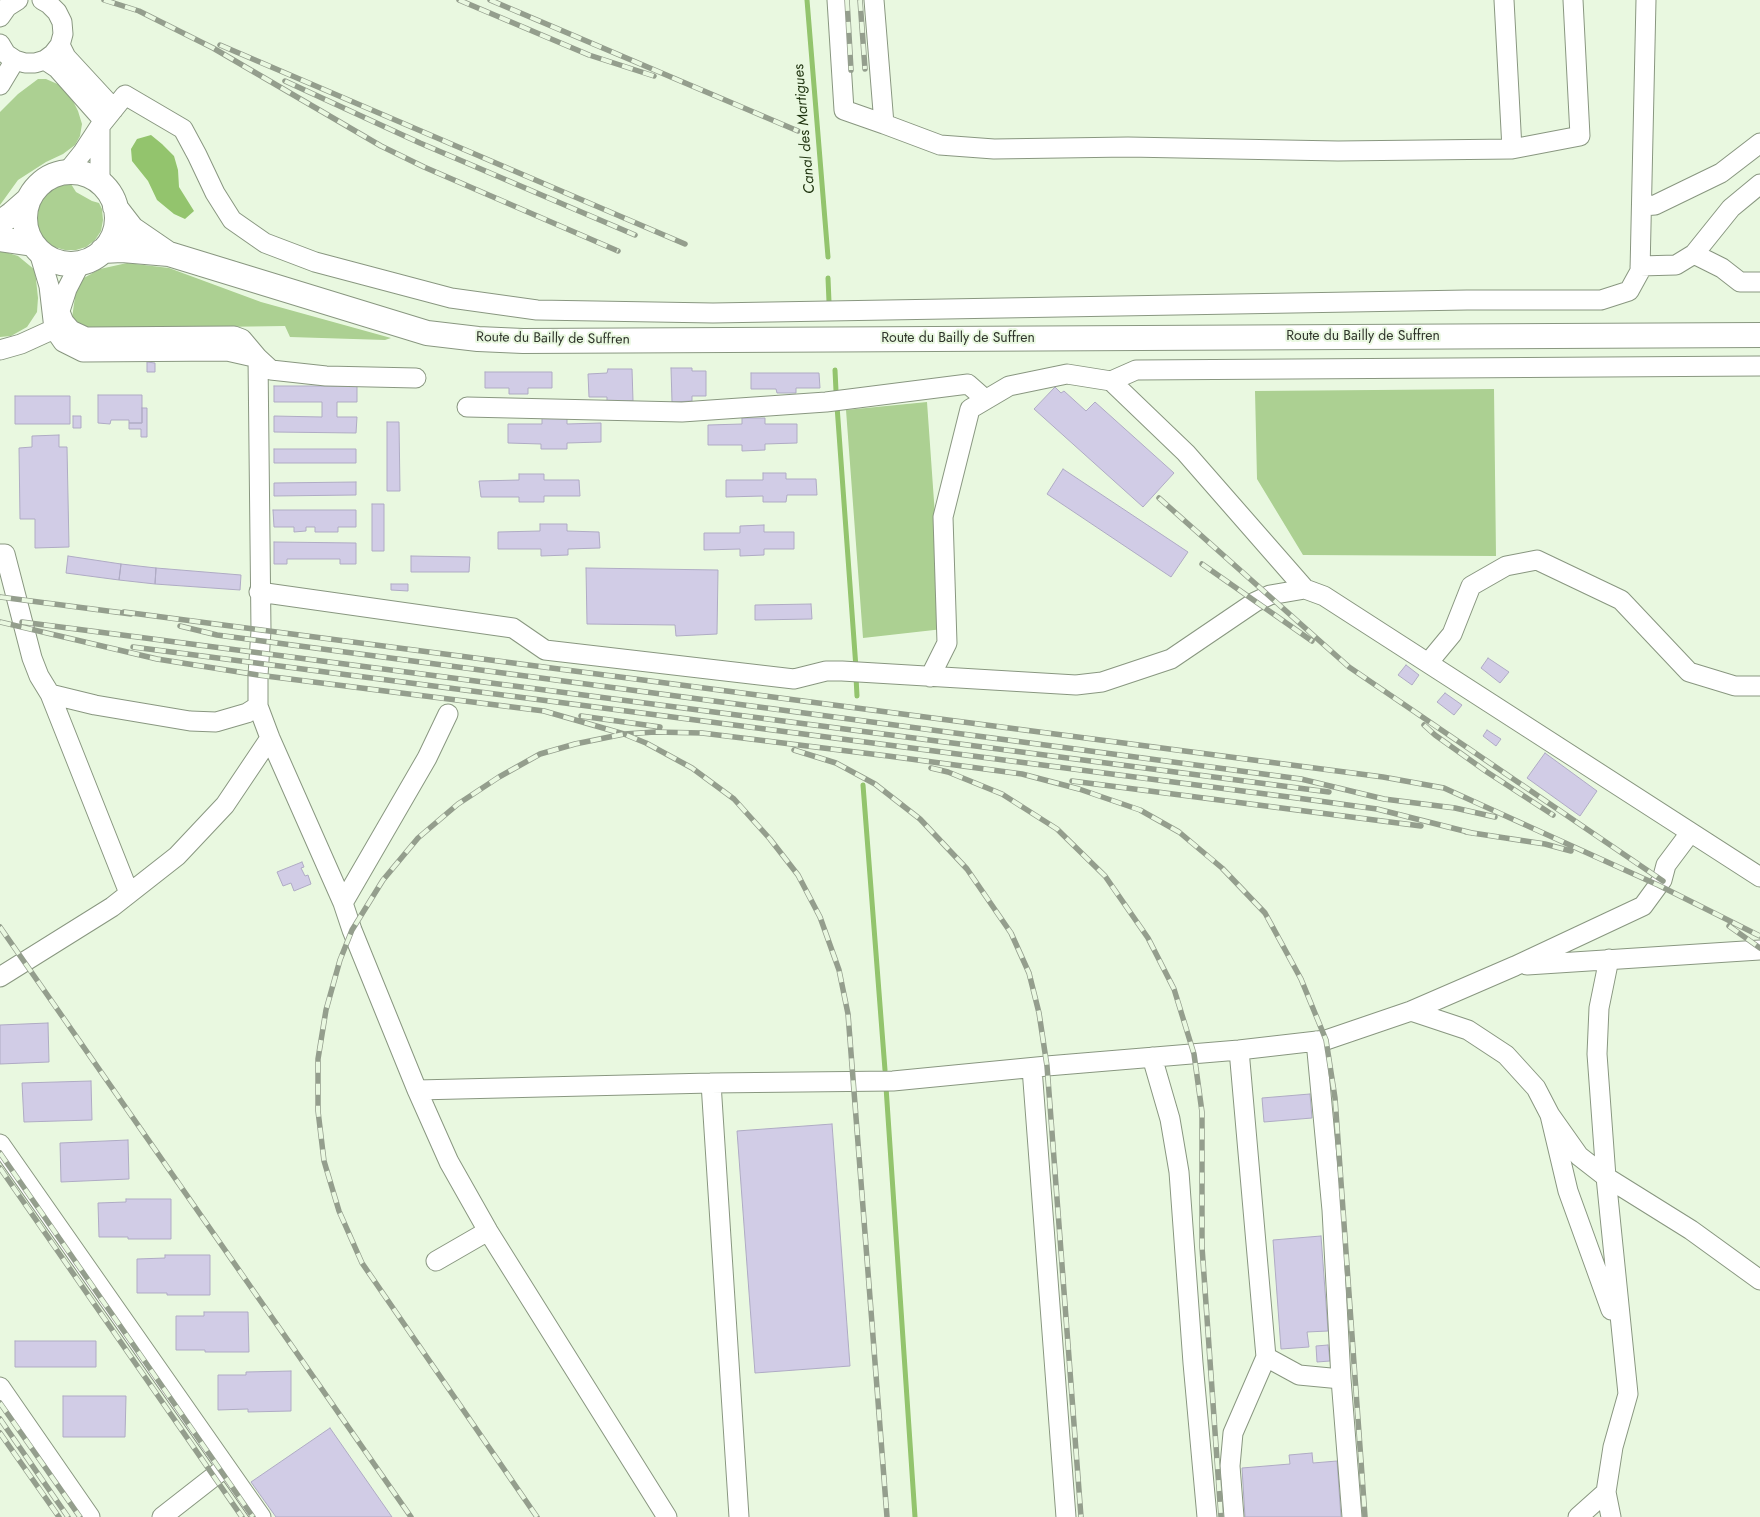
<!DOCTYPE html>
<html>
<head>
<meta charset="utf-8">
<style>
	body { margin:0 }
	canvas { display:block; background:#e9f8e0 }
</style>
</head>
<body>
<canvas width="1760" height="1517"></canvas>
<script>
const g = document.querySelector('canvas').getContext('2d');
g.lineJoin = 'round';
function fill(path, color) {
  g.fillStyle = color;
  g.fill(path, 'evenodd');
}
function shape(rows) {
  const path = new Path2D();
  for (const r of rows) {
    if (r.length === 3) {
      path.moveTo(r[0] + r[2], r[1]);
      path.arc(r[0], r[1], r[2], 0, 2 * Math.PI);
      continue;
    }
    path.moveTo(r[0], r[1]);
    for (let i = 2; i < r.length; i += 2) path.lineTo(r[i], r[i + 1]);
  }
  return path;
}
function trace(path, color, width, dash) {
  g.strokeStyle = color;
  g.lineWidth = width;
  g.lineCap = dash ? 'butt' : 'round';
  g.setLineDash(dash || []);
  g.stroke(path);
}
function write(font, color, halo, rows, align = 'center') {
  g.font = font + ' Jost,sans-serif';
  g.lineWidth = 4;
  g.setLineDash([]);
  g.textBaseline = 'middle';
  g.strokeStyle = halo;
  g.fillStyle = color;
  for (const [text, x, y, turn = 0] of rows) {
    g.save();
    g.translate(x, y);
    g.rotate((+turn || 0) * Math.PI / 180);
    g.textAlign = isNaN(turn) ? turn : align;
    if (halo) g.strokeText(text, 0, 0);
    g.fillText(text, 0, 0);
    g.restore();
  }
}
const green = shape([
	[38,79,46,79,62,86,70,95,78,111,82,124,80,136,75,145,63,154,46,162,18,180,0,205,0,112,18,94],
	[71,184,76,192,92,201,99,203,102,209,103,220,101,231,95,240,86,247,76,250,65,250,54,247,45,240,39,231,37,220,38,209,43,198,51,191,60,186],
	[2,251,18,256,35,270,38,298,37,312,27,327,11,336,0,337,0,252],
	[127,263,169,268,261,302,391,338,385,340,290,337,285,326,83,329,72,318,76,290,82,279,100,269],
	[1494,389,1496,556,1303,555,1257,479,1255,391],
	[927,402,943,629,863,638,846,410]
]);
const water = shape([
	[151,135,162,144,174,156,178,170,179,187,194,211,185,219,174,214,157,200,148,181,132,161,131,149,137,139]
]);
const stream = shape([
	[807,0,828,257],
	[828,278,829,302],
	[835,370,836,391],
	[837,406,856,668],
	[856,677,857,696],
	[863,785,885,1070],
	[886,1087,915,1517]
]);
const building = shape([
	[147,362,155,363,155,372,147,372,147,362],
	[671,368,692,368,692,371,706,371,706,396,692,396,692,401,672,402,671,368],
	[608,369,632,369,633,401,607,402,607,397,589,397,588,374,607,373,608,369],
	[485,372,552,372,552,388,528,388,528,394,509,394,509,388,485,388,485,372],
	[751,373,819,373,820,388,796,388,796,393,777,393,776,389,751,389,751,373],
	[274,386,357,386,357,402,337,402,337,417,357,417,356,433,274,432,274,416,322,417,322,402,274,402,274,386],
	[1055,387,1061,393,1064,391,1086,411,1095,402,1174,473,1143,507,1034,409,1055,387],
	[98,395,142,395,142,423,129,423,129,420,111,420,110,424,98,423,98,395],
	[15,396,70,396,70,424,15,424,15,396],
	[142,408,147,408,147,437,141,437,141,429,129,429,129,423,142,423,142,408],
	[73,416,81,416,81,428,73,428,73,416],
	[542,417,567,417,567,424,601,423,601,442,567,443,567,449,541,449,541,444,508,443,508,424,542,424,542,417],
	[742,418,765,418,765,424,797,424,797,443,765,444,765,450,742,451,742,445,708,445,708,425,742,424,742,418],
	[387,422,399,422,400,491,387,491,387,422],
	[59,435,59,447,67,447,69,547,35,548,35,519,20,519,19,448,32,447,32,436,59,435],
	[274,449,356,449,356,463,274,463,274,449],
	[1063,469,1188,552,1171,577,1047,494,1063,469],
	[763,473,786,473,786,479,816,479,817,495,787,495,786,502,763,502,763,496,726,497,726,480,763,480,763,473],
	[519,474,544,474,544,480,579,480,580,496,544,496,544,502,519,502,519,497,481,497,479,481,519,480,519,474],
	[356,482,356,495,274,496,274,483,356,482],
	[372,504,384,504,384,551,372,551,372,504],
	[273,510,356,510,356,527,338,527,338,532,315,532,315,527,306,527,306,531,294,532,294,527,274,527,273,510],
	[540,524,567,524,567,531,599,532,600,548,568,549,568,555,541,556,541,549,498,549,498,532,540,531,540,524],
	[764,525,764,532,794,532,794,549,764,549,764,555,740,556,740,549,704,550,704,533,740,533,740,526,764,525],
	[274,542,356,543,356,564,340,564,340,559,287,559,287,564,274,564,274,542],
	[68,556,121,564,119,580,66,573,68,556],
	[411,556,470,557,469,572,411,572,411,556],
	[121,564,156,568,155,584,119,580,121,564],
	[156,568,241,575,240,590,155,584,156,568],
	[586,568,718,570,717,634,676,636,675,625,587,624,586,568],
	[391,584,408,584,408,591,391,590,391,584],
	[811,604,812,619,755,620,755,605,811,604],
	[1488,658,1509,672,1500,683,1481,668,1488,658],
	[1406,665,1419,675,1412,685,1398,675,1406,665],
	[1445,693,1462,705,1454,715,1437,702,1445,693],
	[1487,730,1501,739,1496,746,1483,736,1487,730],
	[1545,753,1597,791,1580,816,1527,778,1545,753],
	[302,862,304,867,301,868,305,876,308,875,311,884,294,891,291,883,283,886,277,872,302,862],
	[48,1023,49,1062,0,1064,0,1025,48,1023],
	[91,1081,92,1120,24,1122,22,1083,91,1081],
	[1310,1094,1312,1118,1264,1122,1262,1098,1310,1094],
	[832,1124,850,1366,755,1373,737,1131,832,1124],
	[128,1140,129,1179,61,1182,60,1143,128,1140],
	[126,1199,171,1199,171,1239,128,1239,128,1237,99,1237,98,1203,126,1202,126,1199],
	[1321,1236,1328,1331,1307,1332,1309,1347,1281,1349,1273,1240,1321,1236],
	[165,1255,210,1255,210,1295,167,1295,167,1293,137,1293,137,1259,165,1258,165,1255],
	[204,1312,248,1312,249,1352,205,1352,205,1350,176,1350,176,1316,204,1316,204,1312],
	[15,1341,96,1341,96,1367,15,1367,15,1341],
	[1328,1345,1330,1361,1317,1362,1316,1346,1328,1345],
	[291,1371,291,1411,248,1412,248,1409,218,1410,218,1375,246,1375,246,1372,291,1371],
	[63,1396,126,1396,125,1437,63,1437,63,1396],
	[330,1428,392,1517,276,1517,251,1482,330,1428],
	[1312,1453,1313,1463,1337,1461,1341,1517,1245,1517,1242,1468,1290,1464,1289,1455,1312,1453]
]);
const minor = shape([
	[837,0,844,110,884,124],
	[874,0,884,124,940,145,994,149,1128,147,1338,151,1512,149,1580,136,1573,0],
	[1504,0,1512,149],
	[0,17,7,7,18,0],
	[0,44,6,54,15,60,25,63,35,63,45,60,53,54,60,45,63,34,62,22,57,12,49,4,42,0],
	[60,45,66,57,114,109],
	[45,60,57,68,104,121],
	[0,85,15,60],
	[100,126,125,95,183,129,197,155,215,193,232,220,265,243,315,262,451,298,537,310,713,313,1467,300,1601,300,1629,291,1640,271,1646,0],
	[67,172,83,152,100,126,100,182],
	[1643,206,1655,205,1721,173,1760,143],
	[39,252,49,286,54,329,67,289,81,262],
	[1694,254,1722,268,1740,282,1760,282],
	[1640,266,1676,265,1694,254,1731,208,1760,184],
	[60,312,64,322,71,330,86,337,234,336,242,339,258,358,271,370,326,376,416,378],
	[54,329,63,342,83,352,227,351,258,358],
	[0,350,21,344,54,329],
	[258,358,261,631,258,675,258,706,270,738,343,903,352,930,417,1090,449,1162,488,1231,667,1517],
	[1111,381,1136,370,1760,366],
	[467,407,682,412,826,402,968,384,985,399],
	[0,554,5,554,32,658,39,676,50,694,129,893],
	[259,592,513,628,545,650,794,679,826,671,842,671,1076,685,1102,682,1171,659,1255,602,1270,595,1305,589,1324,596,1760,877],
	[1428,663,1452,634,1471,586,1506,566,1537,560,1621,600,1689,672,1735,686,1760,686],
	[930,677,947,643,943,517,970,409,1009,386,1067,374,1111,381,1186,453,1305,589],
	[50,694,95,705,190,721,216,722,247,713,258,706],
	[343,903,427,758,448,714],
	[1527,965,1760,950],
	[0,977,112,907,177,856,225,805,270,738],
	[1411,1011,1468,1030,1506,1055,1536,1088,1550,1115],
	[1316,1041,1332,1210,1341,1379,1352,1517],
	[1239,1050,1266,1357,1299,1375,1341,1379],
	[1152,1057,1170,1119,1179,1172,1193,1363,1207,1517],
	[1032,1068,1066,1517],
	[711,1083,739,1517],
	[417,1090,711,1083,893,1081,1047,1066,1239,1050,1326,1040,1411,1011,1515,966,1643,906,1662,880,1666,865,1690,833],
	[0,1144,261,1517],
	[436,1261,488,1231],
	[1611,1310,1568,1191,1550,1115,1579,1156,1606,1177,1691,1230,1760,1280],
	[0,1387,90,1517],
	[1606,1492,1611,1517],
	[162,1517,226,1467],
	[1234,1517,1230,1466,1233,1433,1266,1357],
	[1578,1517,1606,1492,1613,1447,1628,1394,1606,1177,1597,1054,1599,1008,1609,959]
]);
const major = shape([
	[71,218,46],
	[115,207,132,229,167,253],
	[0,223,12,214,28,200],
	[0,239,33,244],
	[102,251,122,250,169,254,427,333,478,339,523,341,1760,335]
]);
const rail = shape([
	[104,0,139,11,213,48,381,146,424,167,618,251],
	[459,0,589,55,654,76],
	[490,0,798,131],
	[847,0,851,70],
	[860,0,865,69],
	[220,45,685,244],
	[285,81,420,143,635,235],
	[1159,498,1349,667,1663,881],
	[1202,564,1312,641],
	[0,597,131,614],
	[124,612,1383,777,1444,788,1658,885,1760,936],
	[0,622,157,659,258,675,544,711,624,734,646,743,692,768,734,799,770,839,798,875,820,917,839,970,848,1014,887,1517],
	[22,622,1329,792],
	[180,626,217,635,1301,779,1384,799,1455,808,1495,817],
	[133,647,1312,800,1377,809,1472,833],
	[581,716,660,727],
	[1424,725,1435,735,1487,772,1553,815],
	[794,750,836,763,875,784,920,819,967,869,1011,933,1029,973,1039,1013,1047,1066,1081,1517],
	[931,768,948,772,1002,794,1057,829,1105,876,1148,938,1174,989,1194,1054,1202,1112,1202,1247,1221,1517],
	[1072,781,1421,826],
	[1466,832,1545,844,1571,851],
	[1729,926,1760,948],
	[0,927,411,1517],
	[0,1153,253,1517],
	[0,1168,242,1517],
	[0,1403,80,1517],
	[0,1419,68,1517],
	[0,1433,59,1517],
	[537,1517,362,1263,339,1211,324,1161,318,1111,318,1059,326,1010,340,960,352,930,383,880,418,838,458,804,499,777,540,754,575,744,624,734,655,732,702,733,888,756,1022,774,1079,789,1140,810,1179,832,1222,868,1265,913,1301,979,1326,1040,1335,1098,1365,1517]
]);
const streetNames = [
	["Route du Bailly de Suffren",1363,337],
	["Route du Bailly de Suffren",553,339,1],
	["Route du Bailly de Suffren",958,339]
];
const waterNames = [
	["Canal des Martigues",805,129,-95]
];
fill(green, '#acd092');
fill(water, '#93c46d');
trace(stream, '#93c46d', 5);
fill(building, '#d1cce6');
trace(building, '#afabc4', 1);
trace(minor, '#899780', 21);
trace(major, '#899780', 26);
trace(minor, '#fff', 19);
trace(major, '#fff', 24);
trace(rail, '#949e8d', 5.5);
trace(rail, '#e9f8e0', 4, [11]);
write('14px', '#2f342b', '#e9f8e0', streetNames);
write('italic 15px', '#1f330f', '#e9f8e0', waterNames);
</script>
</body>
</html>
